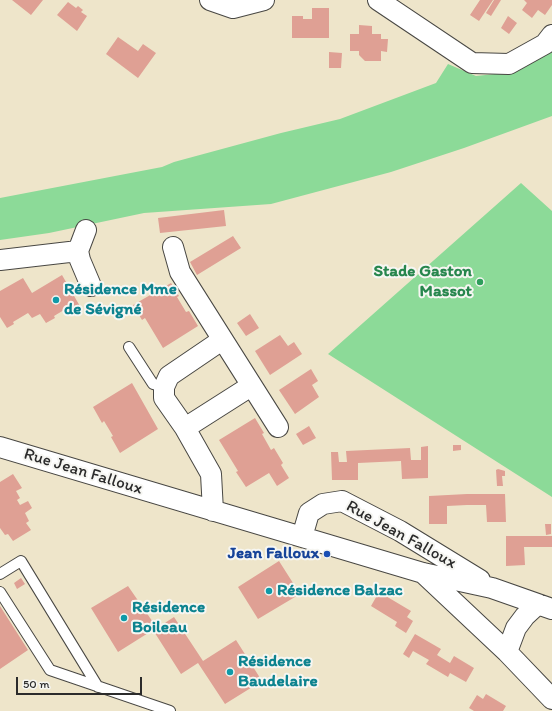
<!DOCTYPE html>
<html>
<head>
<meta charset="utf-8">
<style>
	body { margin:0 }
	#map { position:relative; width:552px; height:711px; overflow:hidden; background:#eee5ca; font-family:Itim,sans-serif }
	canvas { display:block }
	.scale { position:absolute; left:16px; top:677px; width:126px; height:18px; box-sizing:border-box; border:2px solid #2b2b2b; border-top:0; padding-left:5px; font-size:12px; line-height:14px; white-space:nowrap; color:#2b2b2b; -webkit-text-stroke:3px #f6f6f2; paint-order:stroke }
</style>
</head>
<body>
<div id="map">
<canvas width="552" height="711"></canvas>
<div class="scale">50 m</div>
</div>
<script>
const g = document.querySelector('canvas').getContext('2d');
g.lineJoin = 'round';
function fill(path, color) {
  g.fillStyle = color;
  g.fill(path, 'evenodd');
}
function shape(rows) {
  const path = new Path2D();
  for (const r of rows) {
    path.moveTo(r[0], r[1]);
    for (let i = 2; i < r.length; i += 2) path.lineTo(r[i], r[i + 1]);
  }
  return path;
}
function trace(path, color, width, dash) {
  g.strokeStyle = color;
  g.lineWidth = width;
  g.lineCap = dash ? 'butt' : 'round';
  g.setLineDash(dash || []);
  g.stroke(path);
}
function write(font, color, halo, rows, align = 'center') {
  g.font = font + ' Itim,sans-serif';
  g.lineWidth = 4;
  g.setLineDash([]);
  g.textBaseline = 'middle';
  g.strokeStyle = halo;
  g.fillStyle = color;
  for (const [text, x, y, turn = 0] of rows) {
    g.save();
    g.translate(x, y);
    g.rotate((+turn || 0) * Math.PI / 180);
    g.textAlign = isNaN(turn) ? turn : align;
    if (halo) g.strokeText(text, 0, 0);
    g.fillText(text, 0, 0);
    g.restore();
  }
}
const green = shape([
	[552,51,552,116,464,148,391,172,271,204,144,213,49,233,0,240,0,198,162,167,174,162,281,133,340,119,436,83,448,64,476,76,504,73,541,57],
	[521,183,552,211,552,497,328,354]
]);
const building = shape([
	[12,0,43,0,31,15],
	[480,0,493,0,479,21,470,15],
	[494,0,501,0,491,16,486,13],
	[524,0,552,0,552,5,545,15,538,10,532,18,522,10,527,3],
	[68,2,76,8,78,6,83,10,81,12,87,16,77,31,57,15],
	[312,8,329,8,329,38,292,38,292,16,303,16,303,19,312,19],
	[508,16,517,23,509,34,501,28],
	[359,25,372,26,372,34,381,34,381,39,388,39,387,52,381,51,381,61,365,61,359,55,359,51,350,51,350,34,359,34],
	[118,37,138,51,143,44,156,53,138,78,106,54],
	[329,52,342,53,341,68,329,68],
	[224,210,226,226,160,233,158,218],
	[233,236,241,248,197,275,190,262],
	[62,275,81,308,73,313,69,307,54,316,55,318,46,323,40,314,32,318,28,313,13,322,14,324,7,328,0,317,0,291,23,278,32,293],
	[171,283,179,296,177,297,186,312,189,311,198,326,163,348,145,318,142,320,133,305],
	[250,314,259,328,246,336,237,323],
	[280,335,288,346,294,342,302,354,270,375,255,351],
	[311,369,318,381,312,385,319,397,295,414,279,390],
	[132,383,158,429,120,453,111,437,113,436,104,421,102,423,93,407],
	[255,418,264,433,262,434,271,450,274,448,283,463,281,465,289,478,277,486,269,473,246,487,236,472,238,471,219,440],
	[309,426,316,438,303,445,296,434],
	[453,445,461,445,461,450,453,451],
	[428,446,428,478,402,479,401,461,358,463,358,480,332,480,331,452,338,452,339,462,347,462,346,451,410,448,411,460,421,460,421,447],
	[498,469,505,471,505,476,502,476,503,486,497,486,496,470],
	[13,474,22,488,16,491,20,498,17,500,20,505,28,501,32,508,25,513,29,521,26,523,31,530,13,541,8,534,5,535,0,528,0,482],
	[467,494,505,494,506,522,487,522,486,505,467,505,447,506,447,524,429,524,429,496],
	[545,524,551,524,551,534,546,535],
	[506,536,552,536,552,547,524,547,525,565,506,566],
	[279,561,300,594,258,619,238,587],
	[21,578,25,584,17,589,14,583],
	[128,586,157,628,174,617,203,661,236,640,262,681,225,704,198,663,181,674,153,630,118,652,91,608],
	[379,592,411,611,407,617,413,621,406,633,395,626,397,622,371,606],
	[0,606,28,650,0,669],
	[415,634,441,649,437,655,450,663,454,656,474,668,466,682,450,673,448,677,426,664,429,660,413,651,409,658,403,654],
	[486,694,506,706,503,711,474,711,469,708,477,695,483,699]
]);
const service = shape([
	[129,347,153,384,164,387],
	[0,574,21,561,98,687],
	[0,592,50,670,170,711]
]);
const minor = shape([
	[210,0,233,8,264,0],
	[378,0,472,63,509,64,545,44,552,35],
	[86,230,78,251,80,260,91,286],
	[173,247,180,272,278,427],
	[0,260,78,251],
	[185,428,251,386],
	[0,447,423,573,492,588,552,609],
	[213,511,211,474,185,428,164,398,164,387,169,376,222,340],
	[302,537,309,513,323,504,342,501,400,531,480,580],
	[423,573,507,652,552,699],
	[507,652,516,628,525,616,538,604]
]);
const markers = [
	[480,282,4,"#2e9e5b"],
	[56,300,4,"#0f9aa8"],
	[327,554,4,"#1a4fb4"],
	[269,591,4,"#0f9aa8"],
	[124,618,4,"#0f9aa8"],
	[230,672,4,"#0f9aa8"]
];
const leisureNames = [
	["Stade Gaston",472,272],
	["Massot",472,292]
];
const cultureNames = [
	["Résidence Mme",64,290],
	["de Sévigné",64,310],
	["Résidence Balzac",277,591],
	["Résidence",132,608],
	["Boileau",132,628],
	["Résidence",238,662],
	["Baudelaire",238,682]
];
const streetNames = [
	["Rue Jean Falloux",83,472,17],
	["Rue Jean Falloux",401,535,29]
];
const transitNames = [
	["Jean Falloux",319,554]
];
fill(green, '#8cda98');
fill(building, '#dfa094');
trace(service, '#484743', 12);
trace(minor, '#484743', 22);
trace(service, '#fff', 10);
trace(minor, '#fff', 20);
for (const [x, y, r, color] of markers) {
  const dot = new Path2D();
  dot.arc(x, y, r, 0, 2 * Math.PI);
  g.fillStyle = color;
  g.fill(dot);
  trace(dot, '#f6f6f2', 1.5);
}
write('bold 17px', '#27864d', '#f6f6f2', leisureNames, 'right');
write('bold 17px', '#0d838f', '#f6f6f2', cultureNames, 'left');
write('17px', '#2b2b2b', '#f6f6f2', streetNames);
write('bold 17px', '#164399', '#f6f6f2', transitNames, 'right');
</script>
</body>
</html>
